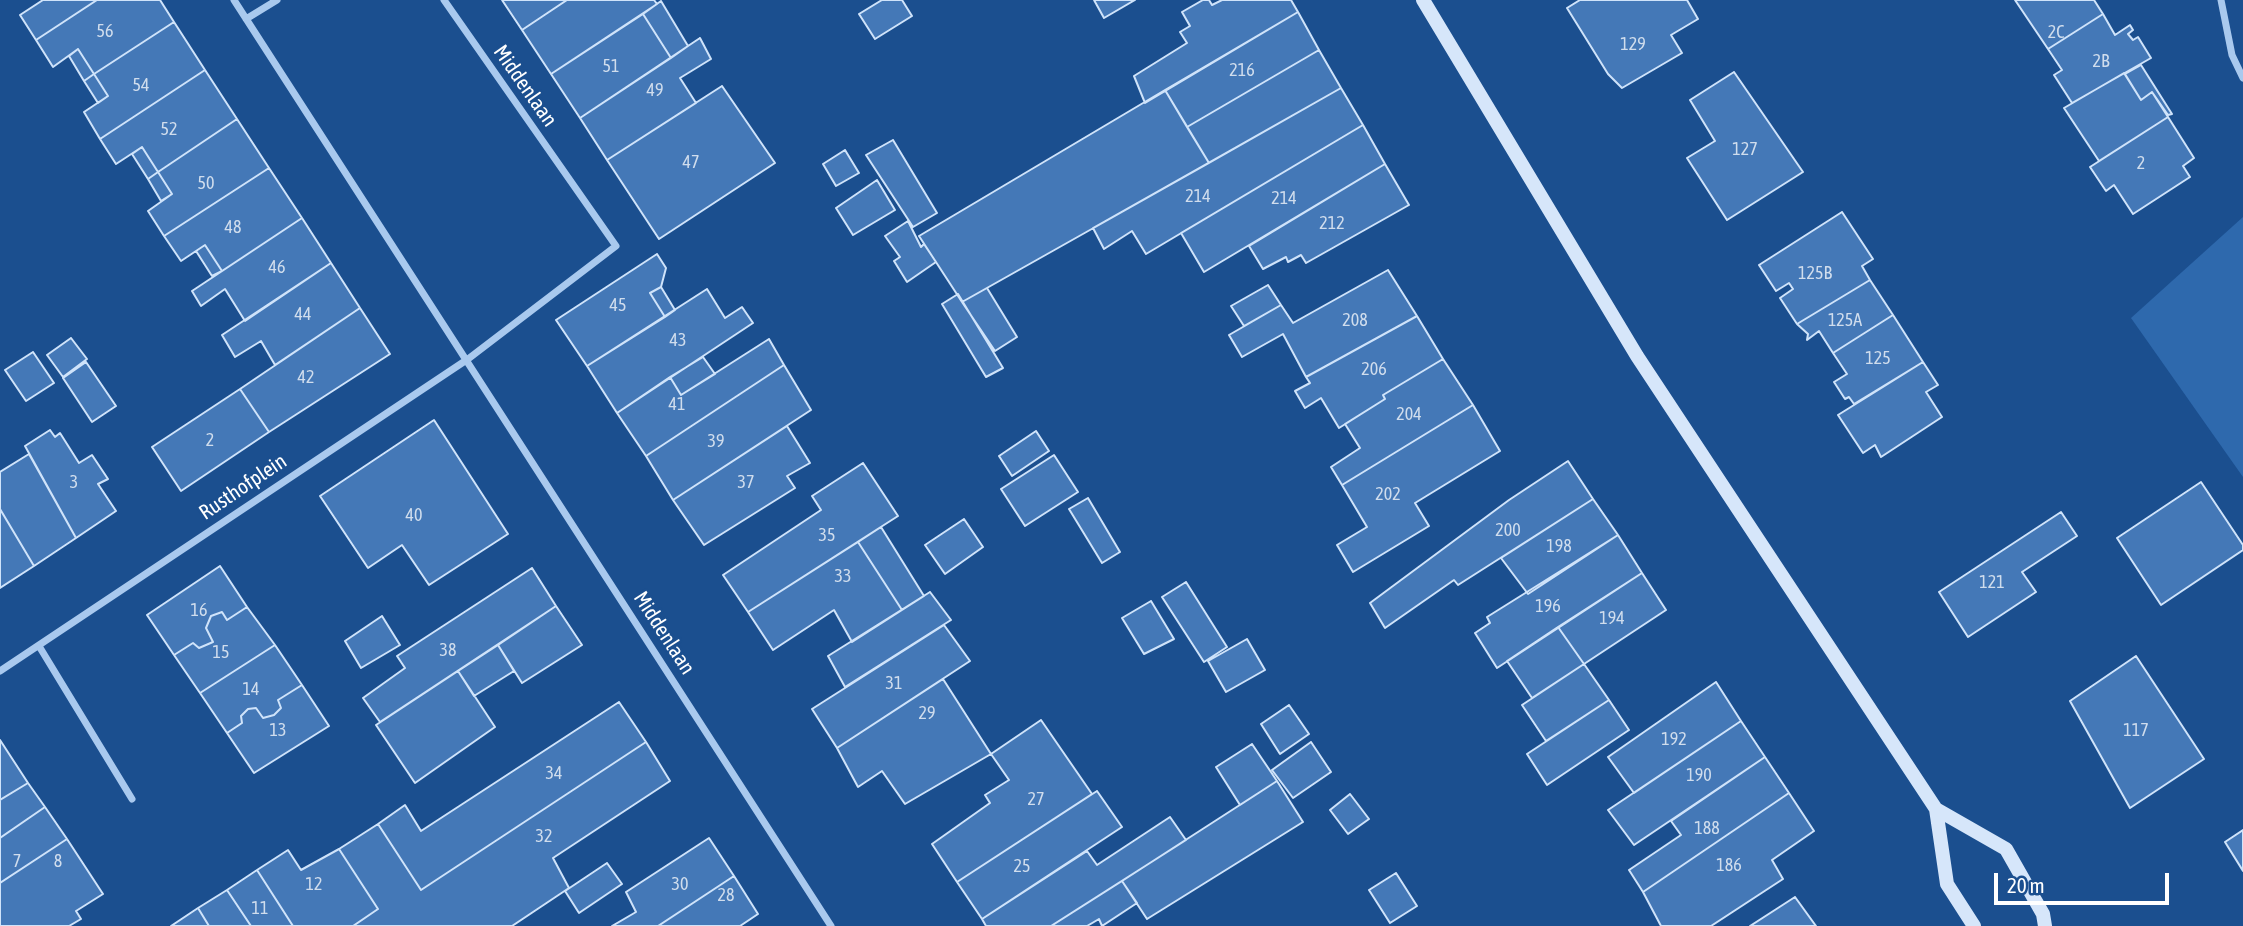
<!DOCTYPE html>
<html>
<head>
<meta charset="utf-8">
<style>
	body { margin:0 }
	#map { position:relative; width:2243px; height:926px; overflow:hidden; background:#1b4f8f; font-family:"Asap Condensed",sans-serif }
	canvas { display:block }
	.scale { position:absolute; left:1994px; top:873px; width:175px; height:32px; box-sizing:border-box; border:4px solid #fff; border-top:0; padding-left:9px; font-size:21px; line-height:24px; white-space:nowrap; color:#fff; -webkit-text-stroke:5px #1b4f8f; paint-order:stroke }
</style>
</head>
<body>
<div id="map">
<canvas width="2243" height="926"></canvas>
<div class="scale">20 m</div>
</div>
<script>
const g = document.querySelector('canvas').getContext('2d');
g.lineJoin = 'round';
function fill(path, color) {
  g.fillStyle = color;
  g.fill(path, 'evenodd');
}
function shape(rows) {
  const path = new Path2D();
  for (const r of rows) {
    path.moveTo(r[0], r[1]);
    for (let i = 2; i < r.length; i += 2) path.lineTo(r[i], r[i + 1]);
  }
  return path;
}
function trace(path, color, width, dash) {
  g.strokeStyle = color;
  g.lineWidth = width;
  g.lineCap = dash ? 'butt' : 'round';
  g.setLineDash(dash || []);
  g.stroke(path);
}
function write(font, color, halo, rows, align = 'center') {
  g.font = font + ' "Asap Condensed",sans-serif';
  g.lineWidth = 5;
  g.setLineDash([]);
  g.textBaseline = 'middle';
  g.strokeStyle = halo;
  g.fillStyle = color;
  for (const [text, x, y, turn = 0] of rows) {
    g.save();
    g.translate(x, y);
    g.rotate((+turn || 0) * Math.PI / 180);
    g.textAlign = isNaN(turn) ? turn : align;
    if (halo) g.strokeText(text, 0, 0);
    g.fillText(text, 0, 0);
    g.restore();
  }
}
const green = shape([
	[2243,217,2243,477,2131,318]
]);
const building = shape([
	[43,0,97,0,36,40,20,15,43,0],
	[97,0,160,0,174,22,94,74,78,49,53,67,36,40,97,0],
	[502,0,567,0,522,30,502,0],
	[567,0,654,0,657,4,551,74,522,30,567,0],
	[882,0,902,0,912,16,875,39,859,14,882,0],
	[1094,0,1135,0,1104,18,1094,0],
	[1203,0,1209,0,1212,5,1222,0,1291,0,1298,12,1145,103,1134,76,1187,43,1180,32,1190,26,1182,12,1203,0],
	[1580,0,1687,0,1698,19,1671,35,1682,53,1622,88,1608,74,1567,8,1580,0],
	[2015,0,2094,0,2103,14,2048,49,2015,0],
	[661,1,688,46,671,58,643,14,661,1],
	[1298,12,1319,50,1187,127,1165,90,1298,12],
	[643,14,671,58,580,118,551,74,643,14],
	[2103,14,2115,35,2130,25,2133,30,2128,34,2133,40,2138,37,2151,58,2072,103,2054,75,2062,70,2048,49,2103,14],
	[174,22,205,70,100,139,84,112,108,96,94,74,174,22],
	[700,38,711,59,680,78,696,103,607,160,580,118,700,38],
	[78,49,94,74,84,81,69,56,78,49],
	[1319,50,1341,88,1209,163,1187,127,1319,50],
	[2141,65,2172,114,2168,115,2152,92,2141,100,2125,74,2141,65],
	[205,70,237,119,158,172,142,147,116,164,100,139,205,70],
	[1734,72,1803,172,1727,220,1687,158,1715,141,1690,100,1734,72],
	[2124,73,2141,100,2152,92,2168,117,2099,161,2064,108,2124,73],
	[94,74,108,96,98,103,84,81,94,74],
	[722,86,775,163,659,239,607,160,722,86],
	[1341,88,1363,125,1146,254,1132,231,1104,249,1093,228,1341,88],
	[1165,90,1209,163,962,302,919,236,1165,90],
	[2168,117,2194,158,2183,166,2190,177,2133,214,2114,185,2106,191,2090,167,2168,117],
	[237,119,269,168,164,236,148,211,172,194,158,172,237,119],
	[1363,125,1385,164,1204,272,1181,233,1363,125],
	[893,140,937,213,913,227,866,155,893,140],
	[142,147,158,172,148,179,132,154,142,147],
	[845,150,859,173,836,186,823,164,845,150],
	[1385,164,1409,205,1306,263,1301,255,1288,262,1286,257,1263,269,1249,246,1385,164],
	[269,168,302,218,222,271,205,245,181,261,164,236,269,168],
	[158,172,172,194,161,201,148,179,158,172],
	[877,180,895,210,853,235,836,208,877,180],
	[1842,212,1873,259,1862,266,1870,280,1797,324,1780,298,1793,289,1789,283,1776,291,1759,265,1842,212],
	[302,218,331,263,245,321,225,289,201,306,192,291,302,218],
	[908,221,921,247,924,244,936,262,907,282,894,261,900,257,885,236,908,221],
	[205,245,222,271,212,276,196,251,205,245],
	[657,254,666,268,661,287,650,293,665,317,587,366,556,320,657,254],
	[331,263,360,308,275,365,261,341,235,357,222,335,331,263],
	[1388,270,1417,316,1306,377,1283,334,1242,357,1229,335,1281,305,1293,323,1388,270],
	[1870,280,1893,315,1833,353,1819,331,1807,340,1808,334,1797,324,1870,280],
	[1268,285,1281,305,1244,326,1231,306,1268,285],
	[661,287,675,310,665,317,650,293,661,287],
	[987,288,1017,337,995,351,962,302,987,288],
	[707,289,725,318,742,307,753,323,617,413,587,366,707,289],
	[958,294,1003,368,986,377,942,304,958,294],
	[360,308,390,354,269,432,240,389,360,308],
	[1893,315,1923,362,1854,404,1849,397,1845,399,1834,382,1847,374,1833,353,1893,315],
	[1417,316,1443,359,1383,395,1385,399,1339,428,1321,398,1305,408,1295,391,1310,383,1306,377,1417,316],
	[71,338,87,359,63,377,47,355,71,338],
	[769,339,784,365,646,456,617,413,670,377,681,395,769,339],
	[33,352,54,383,26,401,5,370,33,352],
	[703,357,715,374,681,395,670,377,703,357],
	[1443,359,1473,405,1342,485,1331,467,1360,448,1345,424,1385,399,1383,395,1443,359],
	[86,362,116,406,92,422,63,378,86,362],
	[1923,362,1938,385,1926,392,1942,417,1881,457,1875,445,1863,453,1838,415,1923,362],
	[784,365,811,410,673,500,646,456,784,365],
	[240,389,269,432,181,491,152,447,240,389],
	[1473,405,1500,451,1415,503,1429,526,1353,572,1337,545,1367,527,1342,485,1473,405],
	[434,420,508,534,429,585,402,545,368,568,320,496,434,420],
	[787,426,810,463,787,476,795,488,704,545,673,500,787,426],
	[50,430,55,437,60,433,79,463,92,455,108,479,98,484,116,511,76,538,25,446,50,430],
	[1036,431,1049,451,1012,476,999,456,1036,431],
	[29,454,76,538,34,566,0,509,0,472,29,454],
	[1054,455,1078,492,1025,526,1001,489,1054,455],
	[1568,461,1593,499,1458,585,1454,580,1385,628,1370,603,1509,500,1568,461],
	[863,463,898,516,748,612,723,575,821,510,812,496,863,463],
	[2201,482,2243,545,2243,550,2161,605,2117,538,2201,482],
	[1088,498,1120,552,1102,563,1069,509,1088,498],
	[1593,499,1618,535,1528,594,1501,558,1593,499],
	[0,509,34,566,0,588,0,509],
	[2061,512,2077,536,2022,572,2036,592,1968,637,1939,592,2061,512],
	[964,519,983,547,945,574,925,545,964,519],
	[881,527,924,596,902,610,858,542,881,527],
	[1618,535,1642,573,1497,668,1475,633,1490,623,1487,617,1618,535],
	[858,542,902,610,852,642,834,610,773,650,748,612,858,542],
	[220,566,247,607,227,620,222,612,211,616,206,628,213,642,199,648,193,643,174,655,147,615,220,566],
	[532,568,556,606,380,722,363,698,405,668,397,656,532,568],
	[1642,573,1666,610,1584,664,1558,627,1642,573],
	[1186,582,1227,647,1204,662,1162,597,1186,582],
	[930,592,951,620,845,687,828,656,930,592],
	[1151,601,1174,639,1144,654,1122,618,1151,601],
	[556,606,582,645,522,683,498,645,556,606],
	[247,607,275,645,200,693,174,655,193,643,199,648,213,642,206,628,211,616,222,612,227,620,247,607],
	[382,616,400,645,361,668,345,641,382,616],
	[944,625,970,661,837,748,812,709,944,625],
	[1558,627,1584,664,1532,698,1507,661,1558,627],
	[1247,639,1265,670,1226,692,1208,661,1247,639],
	[275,645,302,685,278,700,281,708,274,715,263,718,256,708,248,709,241,716,242,723,227,733,200,693,275,645],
	[498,645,514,671,474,696,458,671,498,645],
	[2136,656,2204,759,2130,808,2070,701,2136,656],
	[1584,664,1609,700,1546,741,1522,705,1584,664],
	[458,671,495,727,415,783,376,725,458,671],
	[943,679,991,754,905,804,882,771,858,787,837,748,943,679],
	[1716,682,1741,721,1634,793,1608,757,1716,682],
	[302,685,329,726,254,773,227,733,242,723,241,716,248,709,256,708,263,718,274,715,281,708,278,700,302,685],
	[1609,700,1629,730,1547,785,1527,754,1609,700],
	[619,702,646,742,421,890,378,824,405,805,421,831,619,702],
	[1289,705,1309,734,1280,754,1261,724,1289,705],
	[1041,720,1092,794,957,882,932,844,990,803,985,795,1009,780,991,754,1041,720],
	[1741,721,1765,757,1634,845,1608,810,1741,721],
	[0,740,28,783,0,800,0,740],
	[646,742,670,781,553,858,569,888,512,926,353,926,378,909,339,849,378,824,421,890,646,742],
	[1311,742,1331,772,1293,798,1272,770,1311,742],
	[1252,744,1277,781,1240,805,1216,767,1252,744],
	[1765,757,1789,793,1643,892,1629,870,1681,835,1671,821,1765,757],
	[1277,781,1303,822,1147,919,1122,881,1277,781],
	[28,783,45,807,0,838,0,800,28,783],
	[1097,791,1122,827,982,919,957,882,1097,791],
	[1789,793,1814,831,1772,860,1783,879,1711,926,1661,926,1643,892,1789,793],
	[1350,794,1369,819,1348,834,1330,810,1350,794],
	[45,807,67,839,0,883,0,838,45,807],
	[1170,817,1186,840,1051,926,986,926,982,919,1087,851,1097,865,1170,817],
	[2243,830,2243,871,2225,842,2243,830],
	[709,838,734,876,658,926,612,926,636,912,626,892,709,838],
	[67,839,103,894,76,911,81,919,69,926,0,926,0,883,67,839],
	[339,849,378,909,353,926,293,926,257,870,288,850,301,870,339,849],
	[607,863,622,884,579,913,565,891,607,863],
	[257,870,293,926,251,926,227,890,257,870],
	[1396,873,1417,906,1390,923,1369,890,1396,873],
	[734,876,758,914,740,926,658,926,734,876],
	[1122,881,1137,903,1102,926,1099,919,1087,926,1051,926,1122,881],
	[227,890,251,926,209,926,198,908,227,890],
	[1795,897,1816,926,1750,926,1795,897],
	[198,908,209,926,171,926,198,908]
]);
const street = shape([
	[234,0,831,926],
	[2221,0,2232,55,2243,78],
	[246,19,277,0],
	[39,646,132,799],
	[0,671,468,359,616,246,444,0]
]);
const secondary = shape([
	[1423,0,1637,356,1936,809,1947,884,1974,926],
	[1936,809,2006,849,2043,914,2045,926]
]);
const numberNames = [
	["56",105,31],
	["2C",2056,32],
	["129",1633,44],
	["2B",2101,61],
	["51",611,66],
	["216",1242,70],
	["54",141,85],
	["49",655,90],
	["52",169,129],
	["127",1745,149],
	["47",691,162],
	["2",2141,163],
	["50",206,183],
	["214",1198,196],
	["214",1284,198],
	["212",1332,223],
	["48",233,227],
	["46",277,267],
	["125B",1815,273],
	["45",618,305],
	["44",303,314],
	["208",1355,320],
	["125A",1845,320],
	["43",678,340],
	["125",1878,358],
	["206",1374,369],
	["42",306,377],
	["41",677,404],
	["204",1409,414],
	["2",210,440],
	["39",716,441],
	["3",74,482],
	["37",746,482],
	["202",1388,494],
	["40",414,515],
	["200",1508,530],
	["35",827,535],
	["198",1559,546],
	["33",843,576],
	["121",1992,582],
	["196",1548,606],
	["16",199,610],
	["194",1612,618],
	["38",448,650],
	["15",221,652],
	["31",894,683],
	["14",251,689],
	["29",927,713],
	["13",278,730],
	["117",2136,730],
	["192",1674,739],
	["34",554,773],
	["190",1699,775],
	["27",1036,799],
	["188",1707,828],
	["32",544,836],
	["7",17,861],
	["8",58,861],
	["186",1729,865],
	["25",1022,866],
	["12",314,884],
	["30",680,884],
	["28",726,895],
	["11",260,908]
];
const streetNames = [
	["Middenlaan",525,86,55],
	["Rusthofplein",243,487,-34],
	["Middenlaan",664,633,57]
];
fill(green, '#2e69ad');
fill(building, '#4478b7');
trace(building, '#cfe3fa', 2);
trace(street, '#a9c9ee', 7);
trace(secondary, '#d6e6fa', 14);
write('18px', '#d0dded', null, numberNames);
write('21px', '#fff', '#1b4f8f', streetNames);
</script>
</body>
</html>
